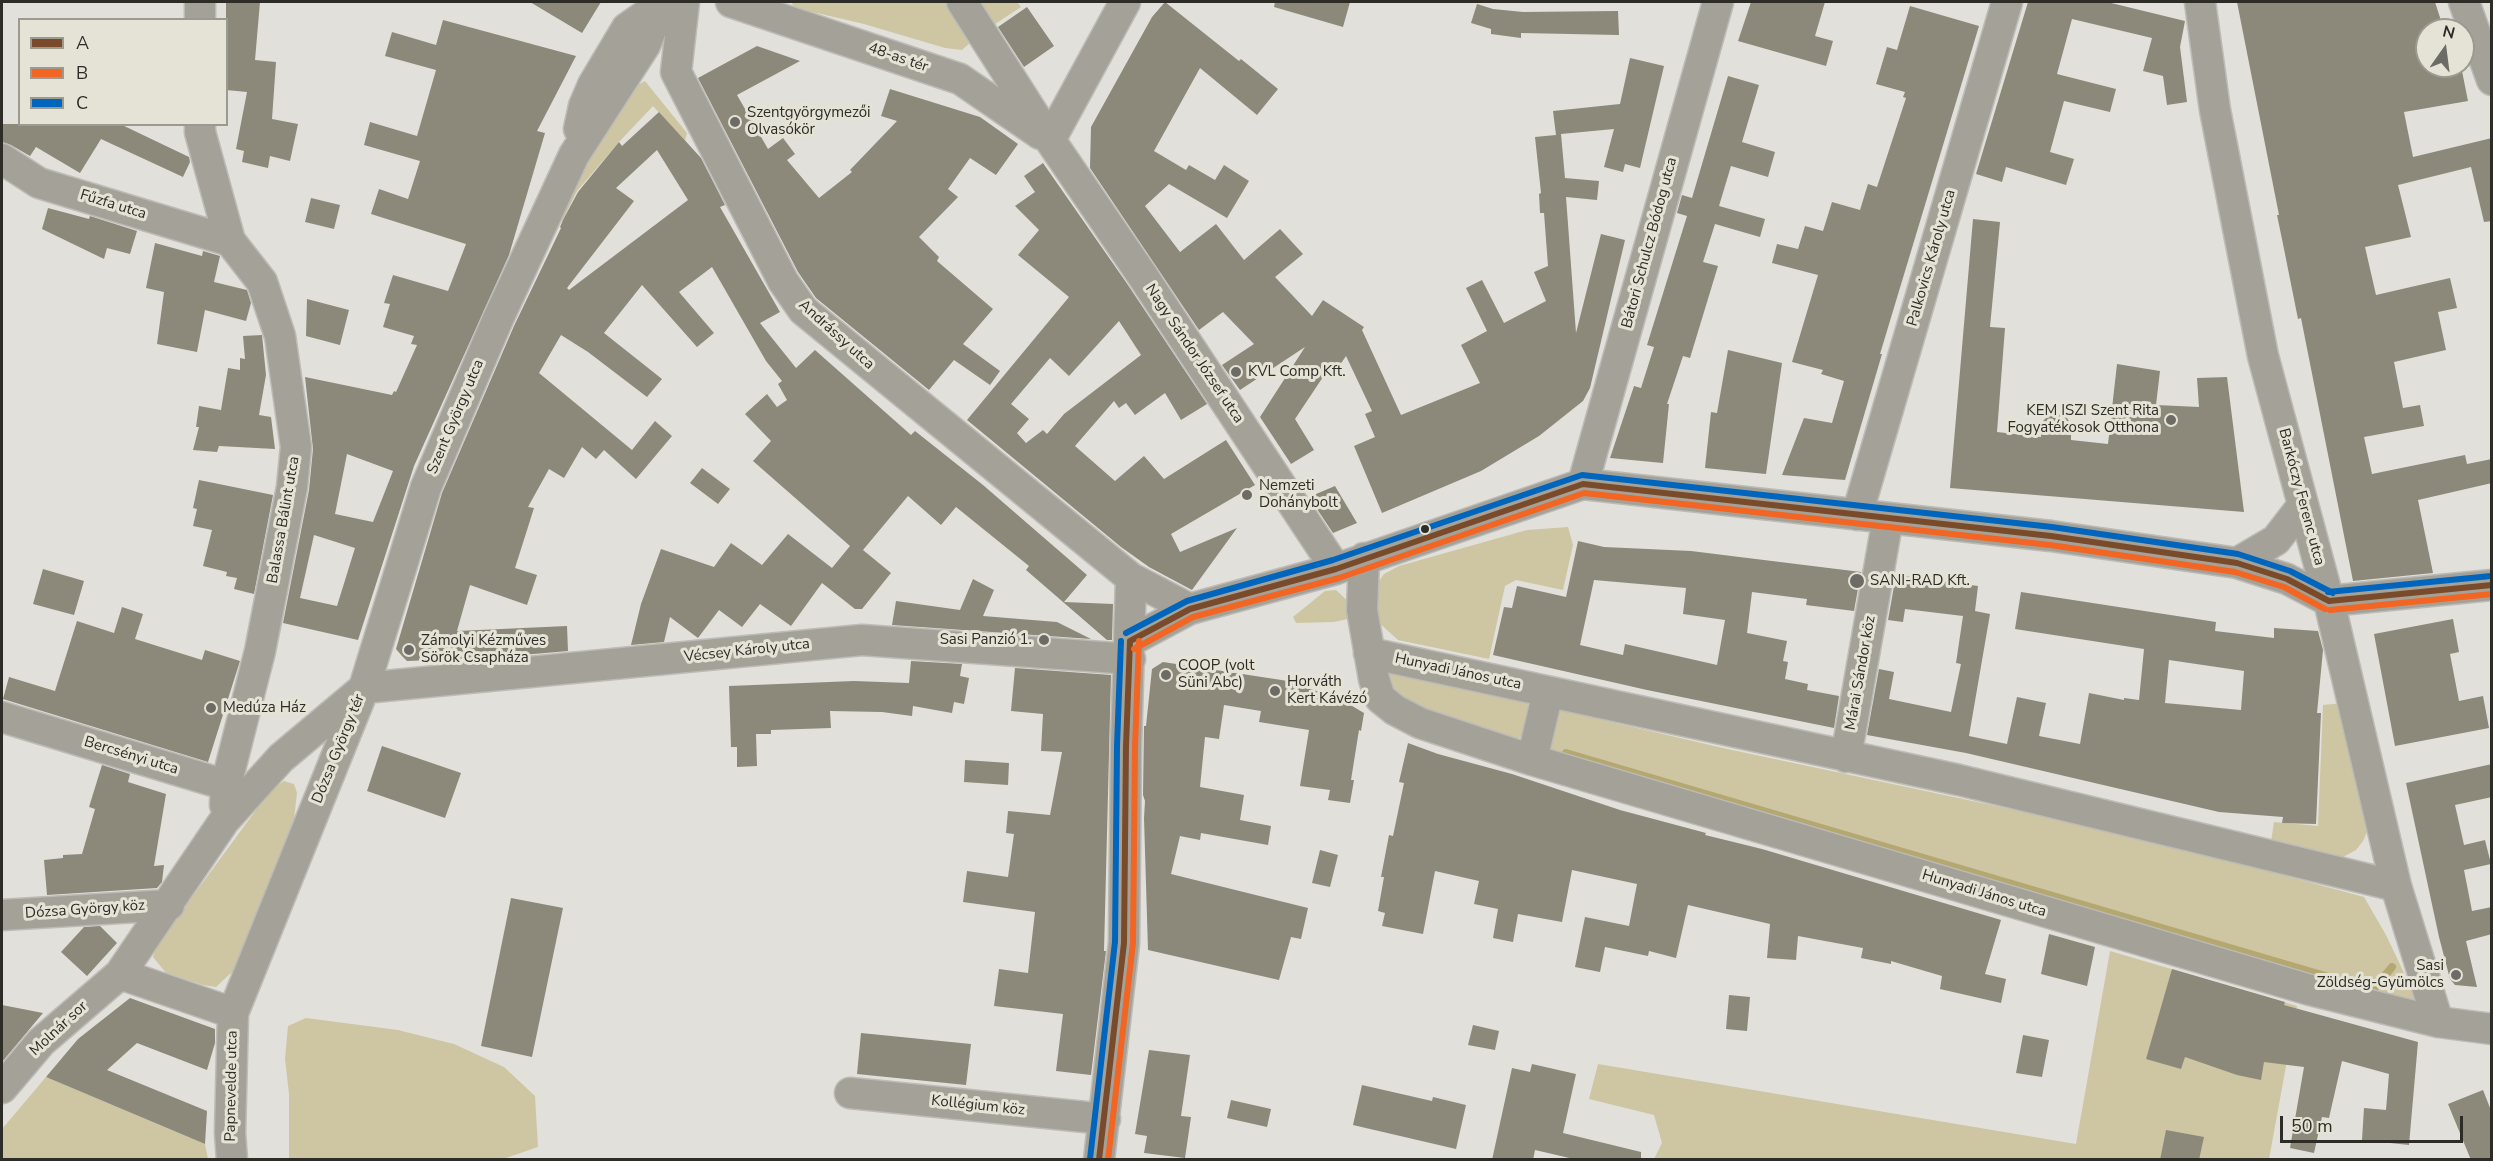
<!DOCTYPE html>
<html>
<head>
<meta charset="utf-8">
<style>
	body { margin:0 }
	#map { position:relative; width:2493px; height:1161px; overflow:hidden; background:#e2e0da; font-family:"Nunito Sans",sans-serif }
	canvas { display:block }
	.frame { position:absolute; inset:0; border:3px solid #2d2c27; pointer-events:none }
	.legend { position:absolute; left:18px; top:18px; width:210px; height:108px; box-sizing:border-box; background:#e5e3d6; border:2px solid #9b9a90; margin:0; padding:8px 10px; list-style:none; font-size:18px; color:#2d2c27 }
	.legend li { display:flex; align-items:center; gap:12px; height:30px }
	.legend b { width:30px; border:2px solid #9b9a90 }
	.north { position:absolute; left:2415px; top:18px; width:60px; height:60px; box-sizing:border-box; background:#e5e3d6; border:2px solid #9b9a90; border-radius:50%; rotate:14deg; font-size:16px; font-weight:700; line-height:24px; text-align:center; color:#2d2c27 }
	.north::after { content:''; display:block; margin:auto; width:21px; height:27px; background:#6c6b66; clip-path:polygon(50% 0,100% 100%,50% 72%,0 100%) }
	.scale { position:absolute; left:2280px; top:1116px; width:183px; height:27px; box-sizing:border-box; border:3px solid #2d2c27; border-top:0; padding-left:8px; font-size:18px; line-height:21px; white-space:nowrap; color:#2d2c27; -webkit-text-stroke:4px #e5e3d6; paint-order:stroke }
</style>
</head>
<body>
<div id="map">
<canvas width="2493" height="1161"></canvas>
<div class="frame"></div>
<ul class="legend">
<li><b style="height:8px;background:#7a4b2a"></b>A</li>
<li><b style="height:8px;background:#f26522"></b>B</li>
<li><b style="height:8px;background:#0065bd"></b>C</li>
</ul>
<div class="north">N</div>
<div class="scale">50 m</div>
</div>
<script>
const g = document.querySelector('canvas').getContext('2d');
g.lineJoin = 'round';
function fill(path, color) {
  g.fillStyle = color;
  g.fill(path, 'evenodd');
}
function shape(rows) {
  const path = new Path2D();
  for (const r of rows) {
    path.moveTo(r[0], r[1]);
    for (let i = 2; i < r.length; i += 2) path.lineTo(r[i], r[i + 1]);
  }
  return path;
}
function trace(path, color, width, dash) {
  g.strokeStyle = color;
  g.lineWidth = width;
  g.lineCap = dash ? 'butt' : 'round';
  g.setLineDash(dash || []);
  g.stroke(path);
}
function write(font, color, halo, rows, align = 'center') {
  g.font = font + ' "Nunito Sans",sans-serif';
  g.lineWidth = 6;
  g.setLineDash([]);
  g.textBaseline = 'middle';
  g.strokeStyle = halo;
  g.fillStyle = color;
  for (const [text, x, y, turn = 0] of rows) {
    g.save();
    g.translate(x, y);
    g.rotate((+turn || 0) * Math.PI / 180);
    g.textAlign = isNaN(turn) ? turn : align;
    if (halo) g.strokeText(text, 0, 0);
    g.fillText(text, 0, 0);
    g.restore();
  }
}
const green = shape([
	[791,2,953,2,972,41,962,50,945,48,864,24,795,8],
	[970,2,1017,2,1021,7,992,26],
	[645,81,687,133,685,141,653,106,619,142,577,191,562,222,557,218,602,130,630,89],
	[1568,527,1573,545,1563,590,1516,580,1505,586,1489,659,1398,640,1377,621,1372,603,1377,584,1384,574,1399,566,1527,530],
	[1336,590,1351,604,1352,618,1334,622,1296,623,1293,617,1325,591],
	[1392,669,1528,702,1530,718,1526,735,1512,741,1392,699,1386,673],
	[2343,703,2368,830,2363,841,2356,850,2343,857,2317,854,2271,842,2274,822,2318,826,2323,705],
	[1560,710,1723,748,2142,837,2364,897,2386,935,2416,998,2413,1007,1556,756,1546,742,1552,716],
	[284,781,294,784,297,793,294,819,233,971,216,987,203,985,166,973,153,957,156,946,270,791],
	[2110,951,2297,1006,2269,1159,1654,1159,1662,1143,1654,1115,1589,1099,1598,1064,2076,1144],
	[306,1018,398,1030,454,1044,504,1067,535,1096,538,1147,500,1160,289,1159,289,1094,285,1059,288,1026],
	[46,1077,205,1144,208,1159,2,1159,2,1129]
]);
const stream = shape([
	[1566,753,2373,990,2392,967]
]);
const building = shape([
	[226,2,260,2,255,60,276,62,272,119,298,124,290,161,270,156,268,168,242,162,244,151,236,149,247,92,226,90],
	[530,2,601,2,582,33],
	[1165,2,1239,61,1241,59,1278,89,1257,115,1200,68,1154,151,1186,170,1189,165,1215,180,1224,165,1249,181,1227,218,1169,184,1145,206,1180,252,1216,224,1244,260,1280,229,1303,254,1275,277,1312,316,1323,300,1364,327,1362,330,1401,415,1480,383,1461,345,1487,331,1466,288,1482,280,1504,323,1546,301,1534,272,1548,266,1544,213,1540,213,1539,194,1541,193,1535,137,1556,135,1553,111,1620,104,1630,58,1664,66,1640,168,1625,164,1623,172,1604,167,1614,129,1561,134,1565,178,1599,181,1597,200,1566,197,1576,333,1601,234,1625,240,1590,388,1583,401,1539,436,1481,471,1382,513,1354,446,1375,437,1365,414,1372,411,1346,356,1331,378,1325,374,1295,419,1314,450,1291,464,1260,417,1305,347,1240,390,1222,365,1254,344,1223,312,1199,330,1090,168,1091,127,1152,17],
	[1275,2,1350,2,1343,27,1274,7],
	[1751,2,1825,2,1815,36,1833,41,1826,66,1738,41],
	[2028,2,2107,2,2185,21,2180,47,2187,102,2167,105,2163,76,2143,71,2152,38,2072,19,2057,74,2116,89,2110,112,2064,101,2050,152,2074,159,2066,185,2006,167,2002,182,1976,174],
	[2237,2,2435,2,2444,30,2427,30,2427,66,2461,66,2468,101,2404,112,2413,157,2492,138,2492,221,2484,222,2471,167,2398,185,2411,237,2365,247,2376,295,2450,278,2457,308,2438,312,2446,350,2394,362,2403,408,2420,405,2424,426,2364,437,2372,474,2465,455,2467,464,2492,459,2492,483,2418,500,2433,573,2353,581,2301,318,2298,319,2283,244,2277,215,2279,215],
	[1477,4,1493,9,1523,12,1618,11,1619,35,1521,33,1521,38,1491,34,1491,29,1471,23],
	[1910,6,1979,26,1880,354,1882,354,1845,480,1782,475,1804,418,1832,423,1844,381,1821,374,1823,370,1792,362,1818,275,1772,263,1777,244,1798,249,1805,226,1823,231,1832,202,1860,210,1868,184,1877,187,1906,98,1903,97,1905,92,1876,84,1887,47,1897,50],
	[1027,7,1054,46,1024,67,998,27],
	[443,20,576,56,537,131,545,133,509,255,414,466,358,640,283,623,309,490,313,449,305,377,392,395,394,391,396,392,417,345,411,344,414,336,383,327,390,304,384,303,393,275,448,291,466,244,371,214,379,189,408,199,420,161,364,145,370,122,417,136,436,70,385,56,392,32,436,45],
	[347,454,393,471,373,522,335,514],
	[314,535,355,548,337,606,300,598],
	[757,46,800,61,737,95,768,149,783,138,795,154,787,160,819,198,852,172,850,170,897,121,881,116,890,89,980,117,1018,144,996,175,970,158,948,189,958,197,919,237,939,257,937,261,993,309,963,344,1000,371,990,385,954,360,929,390,816,298,798,272,698,78],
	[1728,76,1759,85,1742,142,1775,152,1768,177,1731,166,1719,206,1765,219,1760,237,1715,224,1703,262,1718,266,1690,358,1683,356,1667,404,1669,404,1663,463,1610,458,1634,386,1641,388,1654,347,1647,345,1687,216,1677,213,1682,195,1692,198],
	[659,112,701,158,725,205,720,207,780,312,760,323,796,368,815,350,911,435,915,431,983,485,1087,575,1064,602,1113,604,1112,640,1107,640,1026,570,1029,566,956,507,941,525,908,496,863,550,891,573,862,609,855,609,822,583,791,626,760,604,742,627,719,610,698,638,670,617,664,642,631,645,641,604,661,549,714,567,731,543,762,565,788,534,832,568,850,546,753,461,771,441,745,414,767,394,777,407,787,400,778,384,782,381,766,361,712,267,679,292,714,333,697,347,642,285,604,333,662,379,647,397,588,352,561,335,539,373,632,450,655,421,672,436,636,479,604,450,596,459,582,447,564,478,549,469,528,507,534,508,515,568,537,575,527,605,470,585,457,631,567,626,568,651,488,658,407,661,402,656,396,649,442,493,514,326,561,228,560,227,564,218,578,192,619,142,622,146],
	[657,150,688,200,569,290,567,288,634,201,616,188],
	[2,124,120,124,189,157,190,162,183,177,101,139,80,173,36,147,30,156,11,145,2,142],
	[1043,163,1128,285,1207,404,1181,420,1165,393,1135,415,1126,403,1119,408,1114,401,1075,446,1115,481,1144,456,1164,479,1226,440,1255,485,1171,534,1180,552,1237,528,1192,590,1149,567,1121,547,967,420,1069,297,1018,255,1039,230,1015,206,1035,192,1024,176],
	[1119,321,1141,355,1064,414,1047,434,1043,430,1026,443,1017,433,1029,419,1011,404,1050,358,1069,376],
	[311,198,340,205,334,229,305,222],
	[48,208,89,219,90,216,137,231,130,254,107,248,104,259,42,229],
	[1973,219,2000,222,1990,327,2005,328,1997,432,2041,437,2041,423,2048,416,2058,414,2067,418,2071,425,2071,440,2108,444,2117,364,2160,371,2156,405,2199,407,2197,378,2227,377,2244,512,1950,488],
	[155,243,202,256,203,251,220,256,214,282,247,290,251,303,246,321,205,310,197,352,157,344,164,292,146,288],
	[307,299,349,310,340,345,306,336],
	[262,335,266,375,259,415,271,417,275,449,219,446,217,452,193,450,199,427,196,427,199,406,221,410,228,368,240,370,240,358,245,359,243,336],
	[1728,350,1782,363,1766,474,1705,468,1711,412,1717,413],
	[702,468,730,489,718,504,690,483],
	[199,480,273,495,254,594,234,589,237,578,226,576,227,572,203,566,212,530,193,526,197,509,193,508],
	[1335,486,1357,523,1333,533,1309,497],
	[1578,541,1604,547,1691,551,1861,572,1854,611,1806,605,1807,599,1752,592,1747,633,1787,641,1783,661,1788,662,1785,679,1808,684,1807,690,1839,696,1834,728,1647,690,1493,655,1504,607,1512,608,1517,586,1566,597],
	[1594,580,1686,588,1683,614,1725,620,1717,665,1625,644,1623,655,1580,645],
	[43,569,84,581,74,615,33,604],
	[1896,575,1978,586,1975,611,1990,614,1969,736,2007,744,2017,697,2046,703,2039,736,2080,744,2089,693,2124,700,2124,698,2139,700,2144,649,2015,629,2021,592,2216,622,2215,631,2274,638,2274,628,2318,631,2323,650,2317,713,2321,713,2316,824,2282,823,2283,817,2219,812,1966,753,1867,735,1879,669,1894,672,1889,699,1951,712,1961,664,1956,663,1963,616,1905,609,1903,622,1888,620],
	[2169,660,2244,671,2241,710,2165,703],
	[973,579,994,590,983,616,1057,622,1091,639,892,625,896,601,960,610],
	[122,607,143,614,135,639,202,660,205,650,240,661,208,762,3,699,9,677,55,691,77,621,114,633],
	[2453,619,2459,652,2450,654,2459,701,2483,696,2489,728,2395,746,2374,634],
	[911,661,962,664,960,676,969,678,964,704,954,702,952,713,913,706,912,716,882,712,830,711,831,728,771,730,771,734,756,734,757,766,737,767,737,747,731,747,729,686,854,681,909,683],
	[1163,662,1288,681,1342,700,1364,713,1361,731,1359,730,1351,780,1354,780,1350,803,1328,800,1330,790,1300,786,1309,730,1259,722,1261,711,1224,705,1219,739,1205,737,1200,787,1244,795,1240,820,1271,826,1268,845,1201,833,1200,840,1180,836,1171,874,1308,908,1301,939,1291,937,1279,980,1148,950,1144,818,1145,801,1143,795,1144,726,1146,726,1152,669],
	[1015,668,1111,675,1104,951,1106,951,1091,1075,1056,1071,1063,1014,994,1006,999,969,1028,973,1035,912,963,902,967,871,1008,877,1014,834,1006,833,1008,811,1050,815,1062,752,1041,751,1043,714,1011,711],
	[1408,743,1438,754,1512,774,1620,810,1706,833,1705,835,1762,849,2001,920,1985,974,2006,979,2001,1003,1940,989,1942,976,1891,961,1891,964,1861,958,1863,948,1798,936,1796,960,1767,958,1770,924,1688,905,1676,958,1649,951,1648,956,1605,947,1600,972,1575,967,1585,917,1629,926,1637,884,1572,870,1562,922,1518,914,1513,942,1493,938,1498,909,1474,904,1479,881,1435,871,1423,934,1382,926,1385,913,1378,911,1384,877,1381,877,1389,835,1393,836,1404,783,1399,782],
	[382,746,461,773,445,818,367,791],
	[965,760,1009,763,1008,785,964,782],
	[2492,764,2492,797,2455,805,2464,845,2485,840,2491,864,2464,870,2472,911,2492,907,2492,934,2466,941,2477,987,2455,985,2450,979,2439,937,2406,783],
	[102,765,130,774,128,782,166,794,154,866,164,865,162,882,157,888,47,895,44,860,63,858,63,855,82,854,95,809,89,807],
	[1320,850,1338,855,1330,887,1312,883],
	[511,898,563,908,532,1057,481,1046],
	[100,926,117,943,87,976,61,952,84,927],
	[2049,934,2095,947,2087,986,2041,974],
	[2172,969,2285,1002,2284,1005,2418,1042,2409,1145,2362,1140,2364,1108,2386,1110,2389,1074,2342,1061,2329,1118,2322,1117,2314,1153,2290,1148,2304,1067,2264,1062,2261,1080,2237,1075,2185,1057,2181,1069,2146,1059],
	[1729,995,1750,997,1747,1031,1726,1029],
	[130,998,215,1029,215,1043,207,1070,137,1043,107,1070,207,1111,205,1144,46,1077,78,1039],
	[2,1005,43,1013,2,1062],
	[1473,1025,1499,1031,1495,1050,1468,1045],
	[861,1033,971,1044,966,1085,857,1074],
	[2023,1035,2049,1040,2042,1077,2016,1073],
	[1149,1050,1190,1055,1181,1116,1191,1117,1185,1158,1144,1153,1147,1136,1135,1134],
	[1532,1064,1576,1074,1563,1133,1641,1152,1641,1160,1578,1160,1535,1150,1533,1160,1492,1160,1512,1068,1530,1072],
	[1362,1085,1432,1101,1433,1097,1466,1105,1456,1149,1353,1125],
	[2483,1090,2492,1113,2492,1160,2471,1160,2448,1104],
	[1231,1100,1271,1109,1267,1127,1227,1118],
	[2166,1130,2204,1137,2199,1160,2160,1160]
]);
const minor = shape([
	[200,2,200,20],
	[684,2,676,72,783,281,803,310,1131,578,1190,609],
	[731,2,960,79,1040,134],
	[962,2,1050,140,1142,275,1336,569],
	[2200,2,2215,110,2263,356,2329,601,2396,886,2438,1022],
	[2464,2,2492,80],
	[200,124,200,132,230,241,262,282,280,336,296,447,292,487,260,651,226,785],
	[579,129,584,106,593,85,627,28,663,3],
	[1050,140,1125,2],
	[2,159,39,183,230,241],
	[1583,484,1718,2],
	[1857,515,2007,2],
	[1364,558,1362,610,1374,679,1380,698,1395,710,1420,723,1532,760,2310,990,2438,1022,2492,1029],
	[2237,563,2276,540,2303,505],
	[2329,601,2492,585],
	[1130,641,1190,609,1336,569,1583,484,2051,536,2237,563,2287,579,2329,601],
	[1369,653,1959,780,2396,886],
	[364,688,862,640,1130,659],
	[2,717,226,785,225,805],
	[1846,757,1888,518],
	[1532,760,1548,692],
	[2,915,169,905],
	[120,974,233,1013],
	[2,1088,41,1042,120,974,224,821,281,758,362,690],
	[850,1093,1105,1119],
	[232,1160,230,1133,233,1013,364,688,426,487,498,319,574,155,645,45,661,5],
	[1099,1160,1124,943,1126,746,1131,578]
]);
const bus1 = shape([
	[2329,601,2492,585],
	[1130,641,1190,609,1336,569,1583,484,2051,536,2237,563,2287,579,2329,601],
	[1099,1160,1124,943,1126,746,1130,641]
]);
const bus2 = shape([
	[2330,610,2492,594],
	[1134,649,1193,617,1339,578,1584,493,2050,545,2235,572,2284,587,2325,609],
	[1108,1160,1133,943,1135,746,1139,641]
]);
const bus3 = shape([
	[2328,592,2491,576],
	[1126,633,1187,601,1333,560,1582,475,2052,527,2238,554,2290,571,2333,593],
	[1090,1159,1115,942,1117,746,1121,641]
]);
const markers = [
	[735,122,6,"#6c6b66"],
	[1236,372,6,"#6c6b66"],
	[2171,420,6,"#6c6b66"],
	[1247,495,6,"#6c6b66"],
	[1425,529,5,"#2d2c27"],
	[1857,581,8,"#6c6b66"],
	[1044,640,6,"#6c6b66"],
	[409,650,6,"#6c6b66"],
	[1166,675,6,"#6c6b66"],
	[1275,691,6,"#6c6b66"],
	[211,708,6,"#6c6b66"],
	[2456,975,6,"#6c6b66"]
];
const streetNames = [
	["48-as tér",898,58,19],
	["Fűzfa utca",113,205,17],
	["Bátori Schulcz Bódog utca",1650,243,-75],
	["Palkovics Károly utca",1932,258,-74],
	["Andrássy utca",836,335,42],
	["Nagy Sándor József utca",1194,354,56],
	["Szent György utca",456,417,-67],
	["Barkóczy Ferenc utca",2301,497,75],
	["Balassa Bálint utca",284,520,-80],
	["Vécsey Károly utca",747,651,-6],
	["Hunyadi János utca",1458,672,12],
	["Márai Sándor köz",1861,673,-80],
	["Dózsa György tér",339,749,-68],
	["Bercsényi utca",131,756,17],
	["Hunyadi János utca",1984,894,17],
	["Dózsa György köz",85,910,-4],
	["Molnár sor",59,1029,-43],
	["Papnevelde utca",232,1086,-89],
	["Kollégium köz",978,1106,6]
];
const poiNames = [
	["Szentgyörgymezői",747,113],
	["Olvasókör",747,130],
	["KVL Comp Kft.",1248,372],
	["KEM ISZI Szent Rita",2159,411,"right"],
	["Fogyatékosok Otthona",2159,428,"right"],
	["Nemzeti",1259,486],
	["Dohánybolt",1259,503],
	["SANI-RAD Kft.",1870,581],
	["Sasi Panzió 1.",1032,640,"right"],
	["Zámolyi Kézműves",421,641],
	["Sörök Csapháza",421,658],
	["COOP (volt",1178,666],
	["Süni Abc)",1178,683],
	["Horváth",1287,682],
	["Kert Kávézó",1287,699],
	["Medúza Ház",223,708],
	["Sasi",2444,966,"right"],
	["Zöldség-Gyümölcs",2444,983,"right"]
];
fill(green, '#cec6a2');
trace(stream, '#b4a870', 8);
fill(building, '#8c897a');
trace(minor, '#bdbbb7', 33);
trace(minor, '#a4a298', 30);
trace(bus1, '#7a4b2a', 6);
trace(bus2, '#f26522', 6);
trace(bus3, '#0065bd', 6);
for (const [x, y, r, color] of markers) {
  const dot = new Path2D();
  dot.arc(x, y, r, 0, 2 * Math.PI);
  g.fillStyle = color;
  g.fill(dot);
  trace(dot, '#e5e3d6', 2);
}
write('15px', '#2d2c27', '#e5e3d6', streetNames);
write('15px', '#2d2c27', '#e5e3d6', poiNames, 'left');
</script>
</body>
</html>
